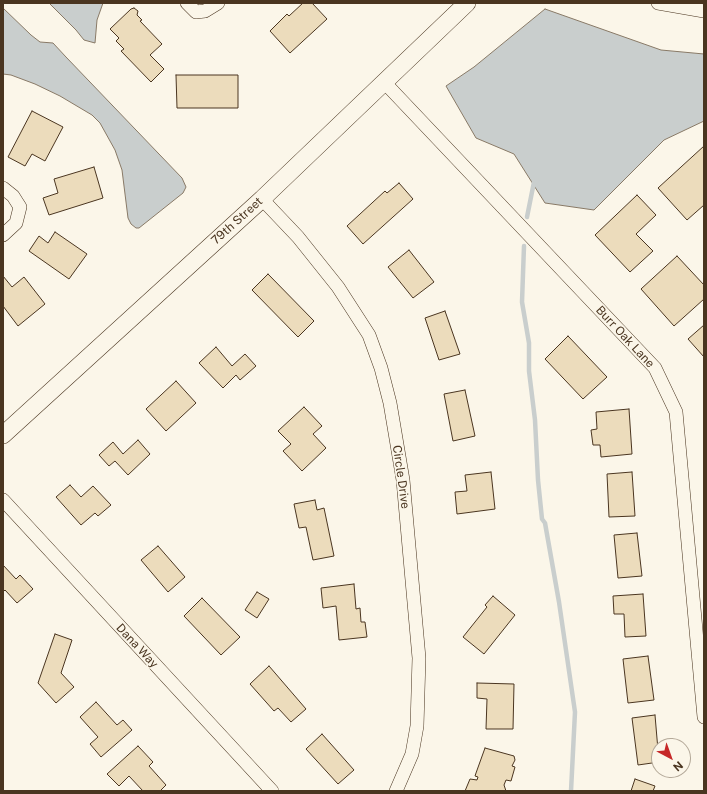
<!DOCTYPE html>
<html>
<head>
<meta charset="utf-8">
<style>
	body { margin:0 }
	#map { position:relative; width:707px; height:794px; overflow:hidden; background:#fbf6e9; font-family:"Public Sans",sans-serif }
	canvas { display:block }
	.frame { position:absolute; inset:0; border:4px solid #4a3520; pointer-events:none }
	.north { position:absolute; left:651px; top:738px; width:40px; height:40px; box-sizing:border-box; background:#fbf6e9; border:1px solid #b4a999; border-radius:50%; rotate:139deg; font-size:11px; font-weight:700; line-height:16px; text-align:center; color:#4a3520 }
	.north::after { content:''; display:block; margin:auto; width:14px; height:18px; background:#c62828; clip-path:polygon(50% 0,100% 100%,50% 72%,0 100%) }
</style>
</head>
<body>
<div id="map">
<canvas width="707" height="794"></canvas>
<div class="frame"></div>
<div class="north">N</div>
</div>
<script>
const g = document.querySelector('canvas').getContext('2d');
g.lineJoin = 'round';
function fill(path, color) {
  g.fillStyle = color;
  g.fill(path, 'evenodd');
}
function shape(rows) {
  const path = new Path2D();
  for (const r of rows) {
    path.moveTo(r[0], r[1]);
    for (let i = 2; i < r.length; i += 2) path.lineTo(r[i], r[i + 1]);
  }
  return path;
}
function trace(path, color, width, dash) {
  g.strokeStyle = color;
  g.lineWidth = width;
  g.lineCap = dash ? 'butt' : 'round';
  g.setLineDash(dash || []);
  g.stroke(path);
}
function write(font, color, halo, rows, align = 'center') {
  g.font = font + ' "Public Sans",sans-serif';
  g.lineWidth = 3;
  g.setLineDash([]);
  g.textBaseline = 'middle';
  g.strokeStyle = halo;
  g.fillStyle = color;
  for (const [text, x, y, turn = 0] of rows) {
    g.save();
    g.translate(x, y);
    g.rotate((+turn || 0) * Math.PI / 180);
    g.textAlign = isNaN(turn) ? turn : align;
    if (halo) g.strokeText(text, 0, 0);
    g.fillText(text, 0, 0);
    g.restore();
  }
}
const water = shape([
	[49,3,103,3,97,20,95,43,84,40,76,30,49,3],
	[3,8,31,35,40,42,53,43,66,57,182,178,186,187,183,193,139,228,136,228,131,224,128,218,122,170,115,150,100,123,92,115,60,96,35,84,11,75,3,74,3,8],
	[545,9,661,50,704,54,704,121,664,140,594,210,545,203,514,154,476,138,446,86,474,67,545,9]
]);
const stream = shape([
	[527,217,534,182,537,180],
	[524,246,522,302,529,343,529,371,535,420,538,480,542,519,545,523,559,602,575,712,571,791]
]);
const building = shape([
	[303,3,312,3,327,19,290,53,270,31,287,14,289,16,303,3],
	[134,8,138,11,137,15,142,20,140,21,162,44,150,55,164,69,151,82,121,51,124,49,116,41,119,38,110,29,131,9,134,8],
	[176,75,238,75,238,108,177,108,176,75],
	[32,111,63,127,45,161,32,154,25,166,8,157,32,111],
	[704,146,704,205,687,220,658,188,704,146],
	[94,167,103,198,49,215,43,198,58,193,54,179,94,167],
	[399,183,413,199,363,244,347,226,385,191,387,193,399,183],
	[637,195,656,215,636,234,653,251,630,272,595,235,637,195],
	[55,232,87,254,69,279,29,251,39,236,48,243,55,232],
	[409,250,434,282,413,298,388,267,409,250],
	[677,256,704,285,704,299,674,326,641,289,677,256],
	[268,274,314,321,298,337,252,290,268,274],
	[3,276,12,287,24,277,45,304,18,326,3,306,3,276],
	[445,311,460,354,439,360,425,318,445,311],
	[704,325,704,357,688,339,704,325],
	[568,336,607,377,583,399,545,359,568,336],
	[216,347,232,366,245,354,256,366,240,380,236,375,223,388,199,363,216,347],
	[176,381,196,403,166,431,146,409,176,381],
	[465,390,475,436,453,441,444,394,465,390],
	[304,407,322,426,313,434,326,448,302,471,283,451,291,444,278,431,304,407],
	[629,409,632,454,601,457,600,445,593,445,591,430,597,429,596,412,629,409],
	[138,440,150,454,128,475,115,461,109,466,99,455,113,442,123,454,138,440],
	[491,472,495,509,457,514,455,492,467,491,465,475,491,472],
	[632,472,635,516,609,517,607,474,632,472],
	[70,485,81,497,93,486,111,505,98,516,95,513,81,525,56,497,70,485],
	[315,500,317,510,324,508,334,556,313,560,306,527,299,528,294,504,315,500],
	[637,533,642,576,618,578,614,535,637,533],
	[158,546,185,577,168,592,141,560,158,546],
	[3,565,16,579,20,575,33,589,17,603,5,590,3,592,3,565],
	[354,584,356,609,360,608,361,622,365,622,367,637,339,640,336,606,323,608,321,588,354,584],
	[257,592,269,599,257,618,245,610,257,592],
	[643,594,646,636,625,637,624,614,614,614,613,596,643,594],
	[493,596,515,615,484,654,463,637,487,607,485,605,493,596],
	[202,598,240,637,221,655,184,616,202,598],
	[55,634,72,640,61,673,74,687,56,703,38,683,55,634],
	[648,656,654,700,628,703,623,659,648,656],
	[269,666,306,709,291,722,278,708,274,711,250,684,269,666],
	[477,683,514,684,513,729,486,729,487,699,477,698,477,683],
	[96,702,117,725,123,720,132,730,101,757,90,744,98,737,80,717,96,702],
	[655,715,659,762,638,765,632,718,655,715],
	[322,734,354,770,338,784,306,749,322,734],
	[138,746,153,762,149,766,166,785,160,791,143,791,129,776,119,786,107,774,138,746],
	[485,748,514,756,515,760,512,766,515,767,511,781,506,780,504,785,506,791,465,791,470,779,477,780,478,777,475,776,476,773,485,748],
	[635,779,655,786,653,791,631,791,635,779]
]);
const minor = shape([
	[187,3,196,12,205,11,218,3],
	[658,3,704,11],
	[385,83,655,368,676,412,704,717],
	[3,188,13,196,20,207,16,223,3,235],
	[262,199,298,237,338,287,369,335,381,368,390,403,403,480,419,658,417,726,412,754,396,791],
	[3,500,272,791]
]);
const tertiary = shape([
	[3,435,262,199,467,3]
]);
const streetNames = [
	["79th Street",237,221,-42],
	["Burr Oak Lane",625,337,47],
	["Circle Drive",401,477,82],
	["Dana Way",137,646,47]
];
fill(water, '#c9cecd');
trace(water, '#887966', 1);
trace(stream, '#c9cecd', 4.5);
fill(building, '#ecdcbc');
trace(building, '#4a3520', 1);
trace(minor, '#4a3520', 14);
trace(tertiary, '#4a3520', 18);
trace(minor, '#fbf6e9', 13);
trace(tertiary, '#fbf6e9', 17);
write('12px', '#4a3520', '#fbf6e9', streetNames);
</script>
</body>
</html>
